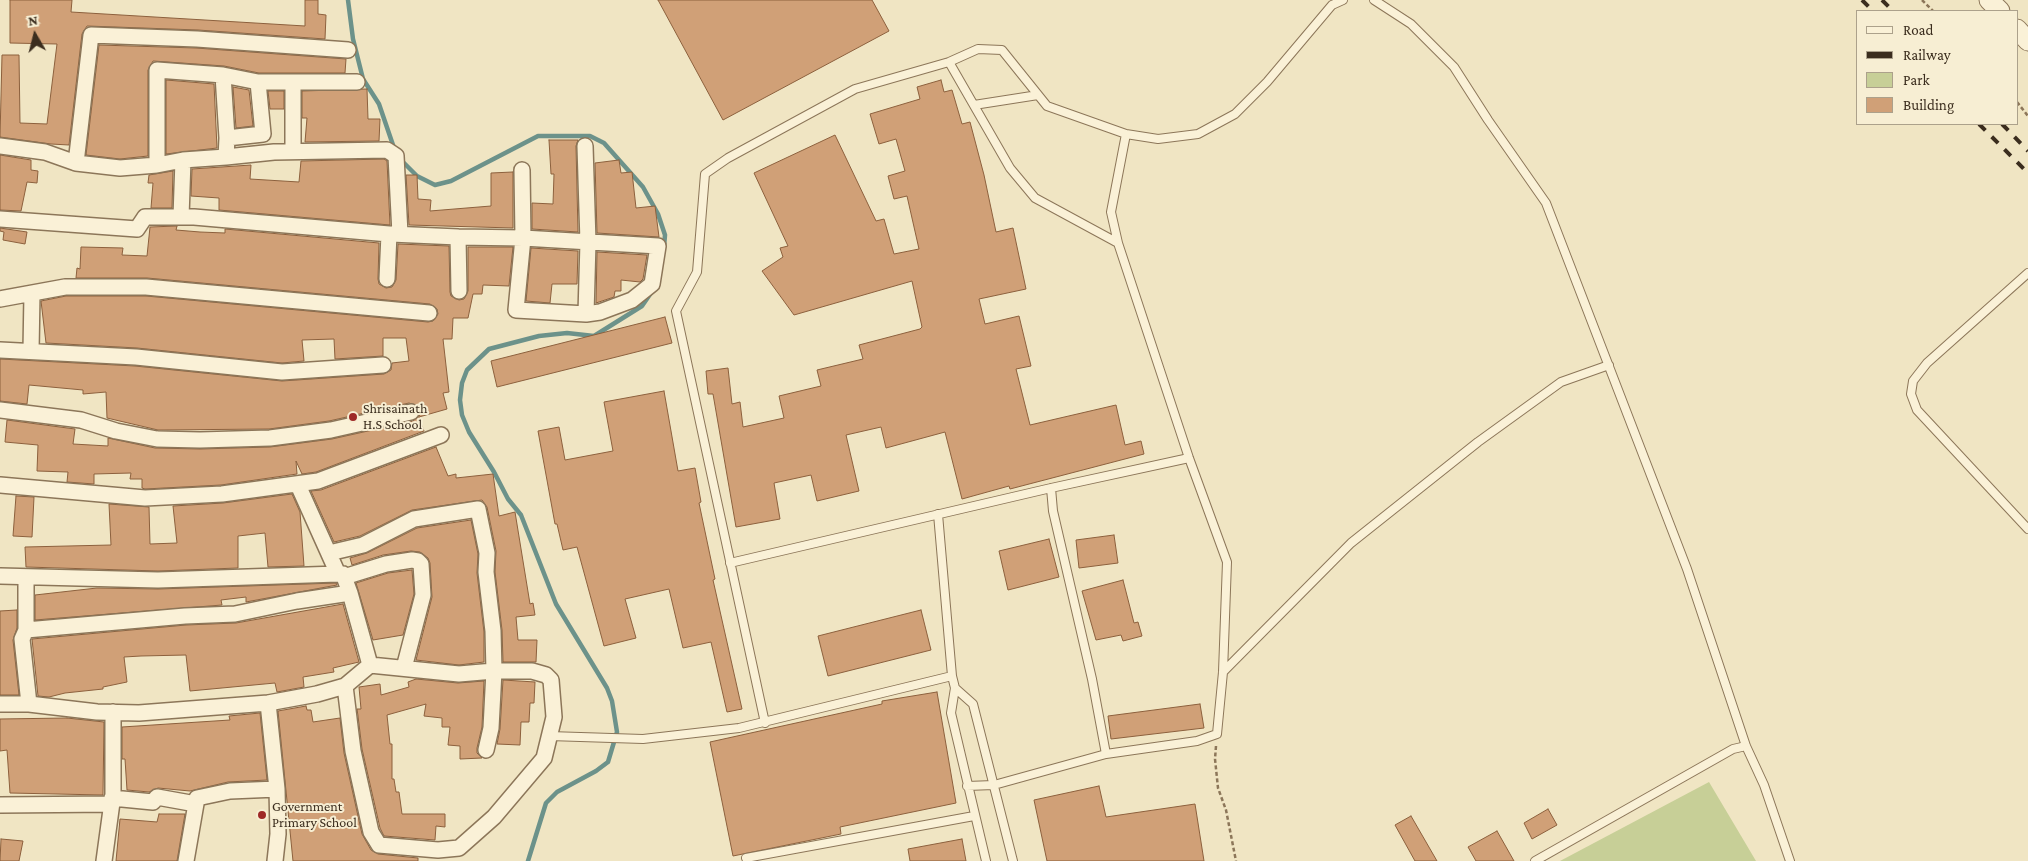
<!DOCTYPE html>
<html>
<head>
<meta charset="utf-8">
<style>
	body { margin:0 }
	#map { position:relative; width:2028px; height:861px; overflow:hidden; background:#f0e5c3; font-family:"Crimson Pro",serif }
	canvas { display:block }
	.legend { position:absolute; left:1856px; top:10px; width:162px; height:115px; box-sizing:border-box; background:#f7eed3; border:1px solid #aca18b; margin:0; padding:6px 9px; list-style:none; font-size:15px; color:#3b2d1e }
	.legend li { display:flex; align-items:center; gap:10px; height:25px }
	.legend b { width:25px; border:1px solid #aca18b }
	.north { position:absolute; left:10px; top:10px; width:50px; height:50px; -webkit-text-stroke:4px #f7eed3; paint-order:stroke; rotate:352deg; font-size:14px; font-weight:700; line-height:20px; text-align:center; color:#3b2d1e }
	.north::after { content:''; display:block; margin:auto; width:18px; height:22px; background:#3b2d1e; clip-path:polygon(50% 0,100% 100%,50% 72%,0 100%) }
</style>
</head>
<body>
<div id="map">
<canvas width="2028" height="861"></canvas>
<ul class="legend">
<li><b style="height:6px;background:#faf1d7"></b>Road</li>
<li><b style="height:6px;background:#3b2d1e"></b>Railway</li>
<li><b style="height:14px;background:#c7cf97"></b>Park</li>
<li><b style="height:14px;background:#d0a077"></b>Building</li>
</ul>
<div class="north">N</div>
</div>
<script>
const g = document.querySelector('canvas').getContext('2d');
g.lineJoin = 'round';
function fill(path, color) {
  g.fillStyle = color;
  g.fill(path, 'evenodd');
}
function shape(rows) {
  const path = new Path2D();
  for (const r of rows) {
    path.moveTo(r[0], r[1]);
    for (let i = 2; i < r.length; i += 2) path.lineTo(r[i], r[i + 1]);
  }
  return path;
}
function trace(path, color, width, dash) {
  g.strokeStyle = color;
  g.lineWidth = width;
  g.lineCap = dash ? 'butt' : 'round';
  g.setLineDash(dash || []);
  g.stroke(path);
}
function write(font, color, halo, rows, align = 'center') {
  g.font = font + ' "Crimson Pro",serif';
  g.lineWidth = 4;
  g.setLineDash([]);
  g.textBaseline = 'middle';
  g.strokeStyle = halo;
  g.fillStyle = color;
  for (const [text, x, y, turn = 0] of rows) {
    g.save();
    g.translate(x, y);
    g.rotate((+turn || 0) * Math.PI / 180);
    g.textAlign = isNaN(turn) ? turn : align;
    if (halo) g.strokeText(text, 0, 0);
    g.fillText(text, 0, 0);
    g.restore();
  }
}
const green = shape([
	[1709,782,1756,861,1560,861]
]);
const stream = shape([
	[348,0,353,39,363,79,379,104,394,148],
	[400,159,417,176,435,185,451,181,538,136,590,136,604,143,643,187,658,214,665,235,664,247],
	[528,861,546,803,557,792,596,771,608,762,617,732,612,701,607,688,556,604,521,515,508,499,494,472,469,432,462,415,460,400,462,383,467,370,489,349,539,336,567,333,594,336,642,306,653,290]
]);
const building = shape([
	[10,0,72,0,71,12,305,26,305,0,318,0,318,14,326,15,325,39,198,30,87,26,82,34,69,145,51,144,0,137,2,55,19,55,20,123,47,124,57,44,10,43,10,0],
	[658,0,872,0,889,31,723,120,658,0],
	[99,45,196,48,346,59,345,73,259,73,224,66,153,61,148,70,148,156,120,159,86,155,99,45],
	[166,80,214,84,217,148,166,154,166,80],
	[941,80,944,92,952,90,962,124,970,122,984,175,996,232,1013,228,1026,289,979,299,985,324,1019,316,1031,366,1016,369,1030,425,1116,405,1125,445,1141,441,1144,454,1010,489,1009,486,962,499,945,432,886,448,881,427,846,435,859,491,817,501,811,475,774,483,780,519,736,527,713,394,708,394,706,371,728,368,732,404,740,402,743,427,784,418,779,396,821,386,817,370,863,359,859,345,920,329,922,327,912,281,794,315,762,271,783,257,780,248,788,246,754,173,835,135,876,221,884,219,894,254,919,249,907,196,894,199,888,176,905,171,896,139,879,144,870,114,920,99,917,87,941,80],
	[233,87,249,90,253,126,236,128,233,87],
	[367,89,368,119,380,119,379,141,305,142,307,118,302,118,302,91,367,89],
	[268,91,284,91,284,109,270,109,268,91],
	[549,140,578,140,576,146,578,232,532,229,532,203,553,204,554,174,551,174,549,140],
	[0,155,31,160,31,170,38,171,37,183,27,182,21,211,0,210,0,155],
	[384,159,387,161,390,225,219,210,219,198,191,196,192,169,251,165,250,179,299,182,301,161,384,159],
	[619,160,621,173,632,172,636,208,655,206,659,237,597,233,595,163,619,160],
	[173,171,172,208,151,208,153,183,148,183,149,175,173,171],
	[513,172,513,228,409,225,406,175,417,175,418,199,431,200,430,211,491,206,491,173,513,172],
	[177,226,176,230,200,232,225,233,225,229,379,243,378,279,379,284,386,288,392,287,396,280,398,244,449,246,450,292,451,296,459,300,464,299,468,291,468,247,513,247,509,286,483,285,482,294,473,294,468,318,453,318,452,339,443,339,449,392,443,393,447,409,419,417,424,431,316,472,302,474,296,461,297,474,221,485,145,489,142,488,142,479,130,479,131,473,94,474,94,484,67,482,68,472,37,471,38,445,5,442,7,420,75,429,73,444,108,446,108,438,155,448,200,449,270,447,332,439,413,421,420,415,418,406,409,403,329,421,269,429,158,430,107,418,106,392,83,394,83,390,29,385,27,404,0,401,0,359,135,366,282,381,384,374,391,370,392,363,409,361,406,338,383,338,383,356,335,359,334,339,302,340,304,361,282,363,137,348,46,343,41,301,66,296,146,296,428,322,433,321,438,314,437,309,430,304,147,278,76,278,77,268,80,269,81,247,123,248,122,255,147,256,150,227,177,226],
	[0,228,27,232,25,244,3,240,4,232,0,231,0,228],
	[531,248,578,251,577,284,552,284,550,303,526,301,531,248],
	[597,252,647,255,643,279,640,282,621,280,621,291,615,291,614,297,596,303,597,252],
	[665,317,672,343,497,387,491,361,665,317],
	[664,391,678,471,695,468,701,502,699,503,715,579,713,580,742,709,727,712,711,642,683,648,669,589,625,599,636,638,604,646,577,547,563,550,557,524,555,524,538,431,559,427,565,460,613,451,604,402,664,391],
	[436,447,448,476,456,474,456,478,493,474,499,516,515,512,530,604,533,603,535,615,516,617,518,640,537,640,536,662,503,662,502,630,495,572,496,551,487,507,482,500,412,510,360,536,334,542,311,491,321,490,436,447],
	[292,494,300,512,304,566,268,567,265,533,238,536,238,568,158,571,26,567,25,547,111,545,109,504,149,507,150,544,177,543,173,506,223,503,292,494],
	[16,496,34,497,32,537,13,536,16,496],
	[471,520,478,554,477,573,484,632,484,662,459,665,416,660,432,597,430,563,428,558,420,552,411,551,383,555,352,565,350,558,367,553,417,528,471,520],
	[1114,535,1118,563,1079,568,1076,540,1114,535],
	[1049,539,1059,577,1008,590,999,551,1049,539],
	[412,570,414,594,403,635,373,640,356,583,388,573,412,570],
	[1123,580,1134,623,1138,622,1142,636,1123,641,1121,635,1096,640,1082,591,1123,580],
	[336,583,337,585,246,602,246,597,221,600,222,605,35,620,35,595,97,588,158,589,336,583],
	[343,604,359,662,333,668,334,672,303,677,304,687,277,692,275,683,190,691,186,655,141,656,124,657,127,682,103,687,103,689,65,693,49,697,38,696,32,639,186,625,236,623,343,604],
	[17,610,17,628,13,640,19,695,0,695,0,611,17,610],
	[921,610,931,650,828,676,818,636,921,610],
	[416,679,458,683,484,681,482,727,477,748,477,753,482,758,460,759,460,746,448,745,450,727,442,727,442,718,424,716,426,704,387,715,390,744,392,744,392,779,394,779,396,792,399,792,402,814,445,814,445,827,436,826,435,840,384,836,380,828,362,749,358,716,357,709,361,709,359,687,380,684,381,695,409,687,408,682,416,679],
	[503,680,535,682,534,703,530,703,529,722,521,722,520,745,497,744,500,729,503,680],
	[937,692,956,803,840,827,841,834,733,856,710,742,882,704,882,701,937,692],
	[1200,704,1204,728,1111,739,1108,716,1200,704],
	[306,706,307,710,311,710,313,722,340,718,344,753,362,834,371,850,378,854,418,858,418,861,293,861,278,711,306,706],
	[260,713,267,780,228,782,190,791,158,788,149,792,127,790,125,759,122,759,122,727,230,720,229,716,260,713],
	[67,718,104,722,103,795,10,793,7,750,0,751,0,719,67,718],
	[1099,786,1106,817,1195,804,1204,861,1047,861,1034,800,1099,786],
	[1548,809,1557,825,1532,839,1524,823,1548,809],
	[159,814,185,814,177,861,116,861,120,819,157,822,159,814],
	[1411,816,1437,861,1415,861,1395,825,1411,816],
	[1497,831,1514,861,1476,861,1468,847,1497,831],
	[1,839,23,841,19,861,0,861,1,839],
	[962,839,966,861,910,861,908,849,962,839]
]);
const path = shape([
	[1922,0,1933,11],
	[2017,102,2028,116],
	[1216,746,1215,759,1218,788,1226,810,1236,861]
]);
const service = shape([
	[1374,0,1411,24,1454,67,1488,120,1546,203,1687,569,1746,746,1764,785,1790,861],
	[949,62,1010,168,1035,198,1118,243],
	[974,105,1038,95],
	[1126,134,1158,139,1198,134,1235,114,1267,82,1332,5,1343,0],
	[2028,273,1927,363,1913,381,1911,394,1917,410,2028,529],
	[1051,488,1053,511,1092,679,1106,754],
	[938,514,952,676,955,688,951,713,986,861],
	[730,563,1051,488,1189,458],
	[1223,672,1351,543,1478,442,1561,382,1609,365],
	[955,688,973,704,1013,861],
	[765,723,676,311,697,272,705,174,728,158,855,89,949,62,978,49,1002,50,1047,106,1126,134,1111,212,1118,243,1189,458,1227,562,1223,672,1217,734,1197,741,1106,754,994,785,967,786],
	[549,736,643,739,739,728,952,676],
	[746,858,974,816],
	[1535,861,1733,749,1746,746]
]);
const minor = shape([
	[227,138,263,134,258,82],
	[0,146,45,152,76,163,120,168,157,165,183,160,181,217],
	[585,146,588,242,586,314],
	[293,151,293,83],
	[226,157,274,152,387,150,396,156,400,234],
	[183,160,226,157,227,138,223,75],
	[76,163,91,35,197,39,348,50],
	[157,165,157,70,223,75,258,82,357,82],
	[0,219,137,229,145,217,194,217,389,234,387,279],
	[391,234,458,237,459,291],
	[458,237,523,238,658,246,652,284,632,300,600,312,586,314,516,310,523,238,522,170],
	[0,299,65,287,146,287,429,313],
	[0,350,136,357,282,372,383,365],
	[31,351,32,294],
	[0,410,81,420,116,431,157,439,200,440,270,438,331,430,411,412],
	[0,485,145,498,222,494,318,481,441,435],
	[329,553,363,545,414,519,478,509,487,553,486,572,493,631,494,671,459,674,370,665,350,593,343,574,338,574],
	[0,576,158,580,338,574,298,485],
	[344,577,386,564,412,560,418,561,421,564,423,595,404,668],
	[26,630,185,616,235,614,297,601,350,593],
	[345,686,353,751,371,832,379,845,438,850,459,848,494,817,544,758,554,717,551,680,546,675,532,671,494,671,491,728,486,750],
	[268,703,277,789,278,834,275,861],
	[0,704,29,704,22,639,26,630,26,577],
	[29,704,97,712,139,713,268,703,317,694,345,686,370,665],
	[112,798,153,802,157,797,196,804],
	[0,805,112,804],
	[104,861,113,795,113,712],
	[186,861,197,798,230,791,277,789]
]);
const tertiary = shape([
	[1989,0,2000,11],
	[2017,29,2028,41]
]);
const rail = shape([
	[1862,0,1873,11],
	[1882,0,1893,11],
	[1979,124,2028,173],
	[2002,124,2028,151]
]);
const markers = [
	[353,417,5,"#9e2926"],
	[262,815,5,"#9e2926"]
];
const poiNames = [
	["Shrisainath",363,409],
	["H.S School",363,425],
	["Government",272,807],
	["Primary School",272,823]
];
fill(green, '#c7cf97');
trace(stream, '#6c928a', 4.5);
fill(building, '#d0a077');
trace(building, '#8c603d', 1);
trace(service, '#8c7659', 10);
trace(minor, '#8c7659', 18);
trace(tertiary, '#8c7659', 21);
trace(path, '#8c7659', 2.5, [4, 2.5]);
trace(service, '#faf1d7', 8);
trace(minor, '#faf1d7', 15);
trace(tertiary, '#faf1d7', 19);
trace(rail, '#3b2d1e', 4, [9, 9]);
for (const [x, y, r, color] of markers) {
  const dot = new Path2D();
  dot.arc(x, y, r, 0, 2 * Math.PI);
  g.fillStyle = color;
  g.fill(dot);
  trace(dot, '#f7eed3', 2);
}
write('14px', '#3b2d1e', '#f7eed3', poiNames, 'left');
</script>
</body>
</html>
